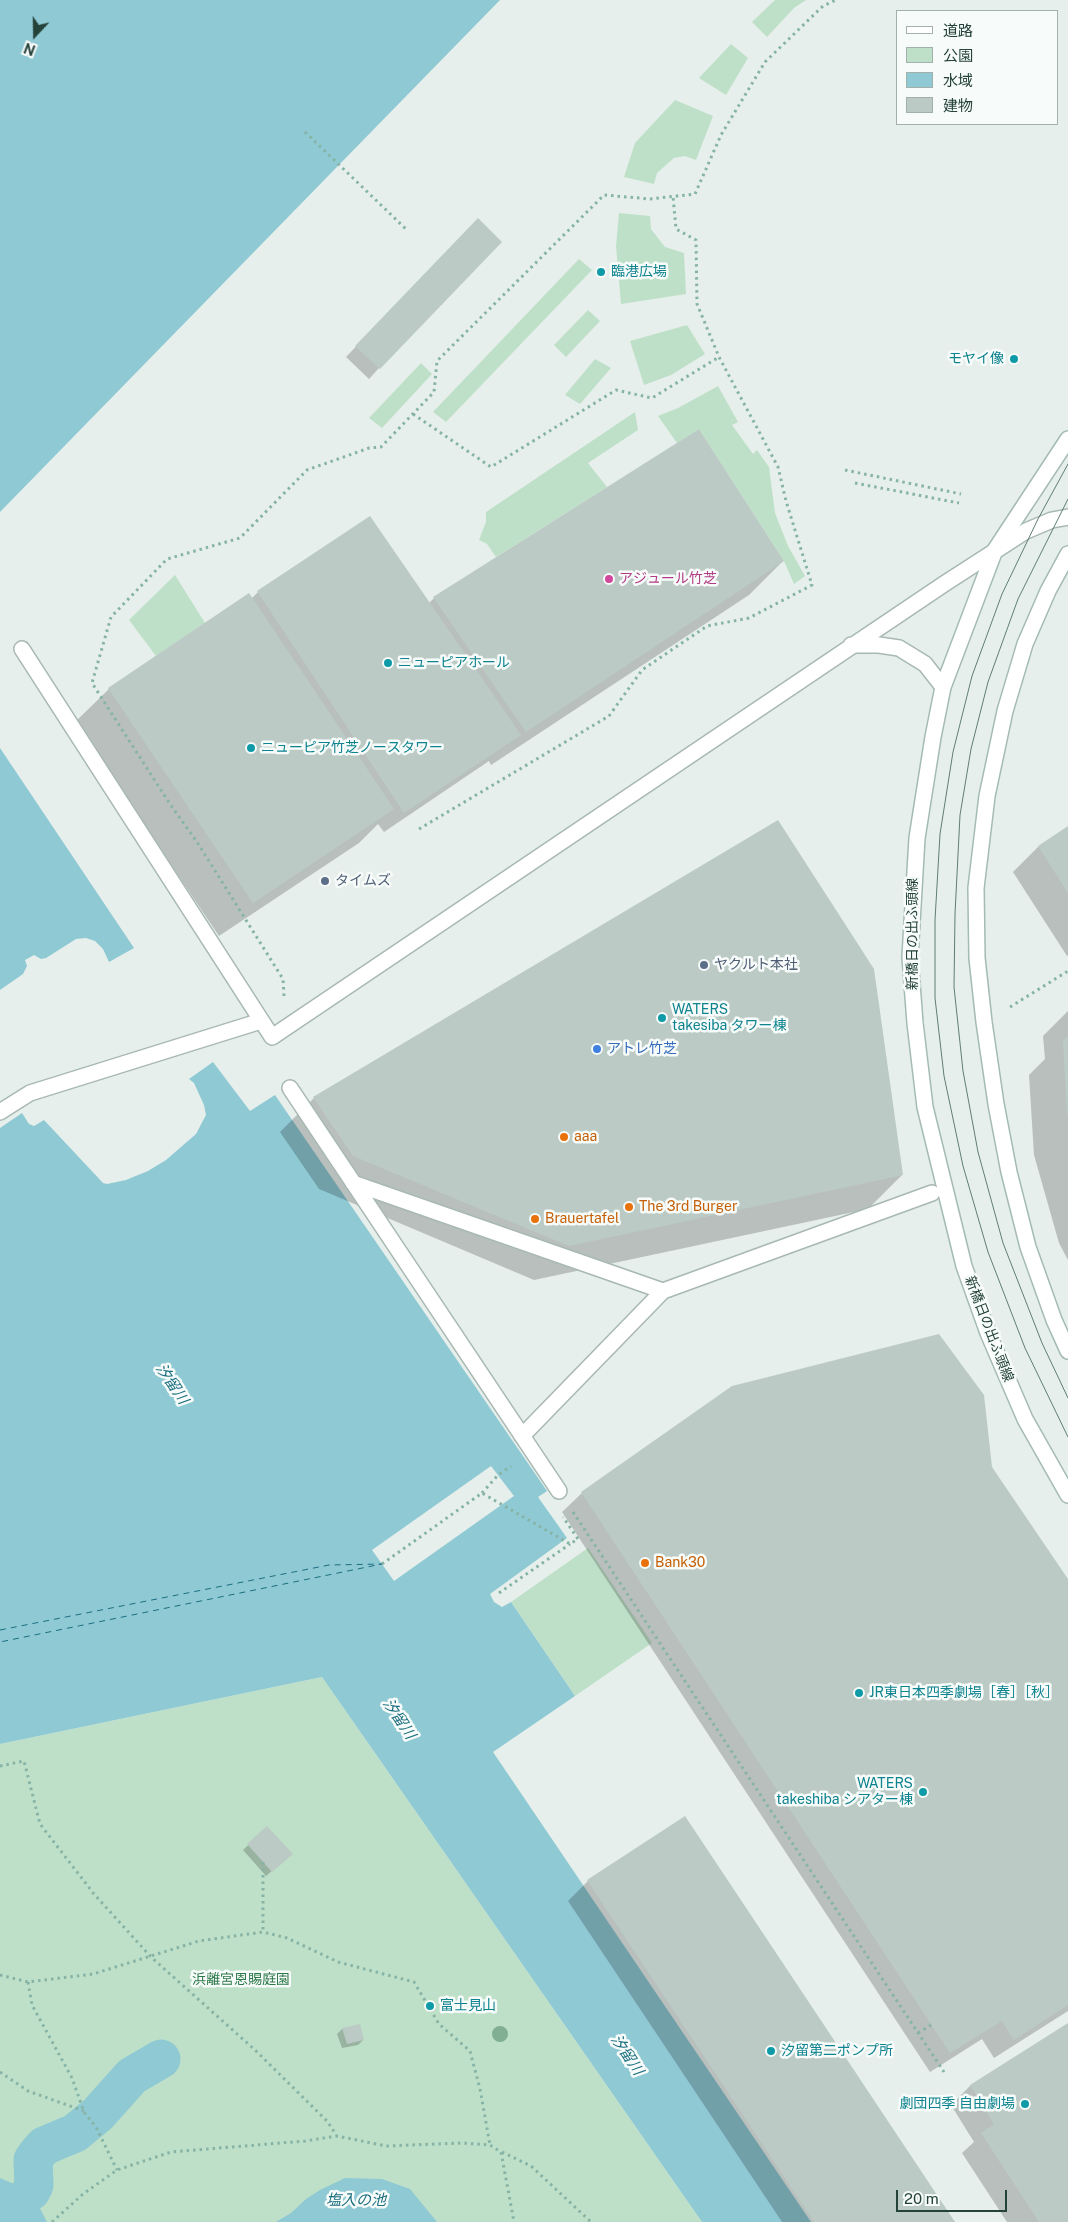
<!DOCTYPE html>
<html>
<head>
<meta charset="utf-8">
<style>
	body { margin:0 }
	#map { position:relative; width:1068px; height:2222px; overflow:hidden; background:#e6efeb; font-family:"Public Sans","Noto Sans JP",sans-serif }
	canvas { display:block }
	.legend { position:absolute; left:896px; top:10px; width:162px; height:115px; box-sizing:border-box; background:#f7fbf9; border:1px solid #a3b1ad; margin:0; padding:6px 9px; list-style:none; font-size:15px; color:#24423a }
	.legend li { display:flex; align-items:center; gap:10px; height:25px }
	.legend b { width:25px; border:1px solid #a3b1ad }
	.north { position:absolute; left:10px; top:10px; width:50px; height:50px; -webkit-text-stroke:4px #f7fbf9; paint-order:stroke; rotate:201deg; font-size:14px; font-weight:700; line-height:20px; text-align:center; color:#24423a }
	.north::after { content:''; display:block; margin:auto; width:18px; height:22px; background:#24423a; clip-path:polygon(50% 0,100% 100%,50% 72%,0 100%) }
	.scale { position:absolute; left:896px; top:2190px; width:111px; height:22px; box-sizing:border-box; border:2px solid #24423a; border-top:0; padding-left:6px; font-size:15px; line-height:18px; white-space:nowrap; color:#24423a; -webkit-text-stroke:4px #f7fbf9; paint-order:stroke }
</style>
</head>
<body>
<div id="map">
<canvas width="1068" height="2222"></canvas>
<ul class="legend">
<li><b style="height:6px;background:#fff"></b>道路</li>
<li><b style="height:14px;background:#bfe0c8"></b>公園</li>
<li><b style="height:14px;background:#8ec9d4"></b>水域</li>
<li><b style="height:14px;background:#bbcac4"></b>建物</li>
</ul>
<div class="north">N</div>
<div class="scale">20 m</div>
</div>
<script>
const g = document.querySelector('canvas').getContext('2d');
g.lineJoin = 'round';
function fill(path, color) {
  g.fillStyle = color;
  g.fill(path, 'evenodd');
}
function shape(rows) {
  const path = new Path2D();
  for (const r of rows) {
    path.moveTo(r[0], r[1]);
    for (let i = 2; i < r.length; i += 2) path.lineTo(r[i], r[i + 1]);
  }
  return path;
}
function trace(path, color, width, dash) {
  g.strokeStyle = color;
  g.lineWidth = width;
  g.lineCap = dash ? 'butt' : 'round';
  g.setLineDash(dash || []);
  g.stroke(path);
}
function write(font, color, halo, rows, align = 'center') {
  g.font = font + ' "Public Sans","Noto Sans JP",sans-serif';
  g.lineWidth = 5;
  g.setLineDash([]);
  g.textBaseline = 'middle';
  g.strokeStyle = halo;
  g.fillStyle = color;
  for (const [text, x, y, turn = 0] of rows) {
    g.save();
    g.translate(x, y);
    g.rotate((+turn || 0) * Math.PI / 180);
    g.textAlign = isNaN(turn) ? turn : align;
    if (halo) g.strokeText(text, 0, 0);
    g.fillText(text, 0, 0);
    g.restore();
  }
}
const green = shape([
	[775,0,806,0,794,8,767,37,752,22],
	[731,44,748,58,726,95,699,78],
	[675,100,713,116,696,160,685,156,674,158,657,173,654,184,624,177,635,143],
	[619,213,650,216,651,229,665,247,684,253,686,294,621,304,616,246],
	[579,259,592,270,446,422,433,412],
	[588,310,600,321,566,357,554,345],
	[687,325,705,354,671,375,644,385,630,341],
	[595,359,611,368,580,404,565,395],
	[421,363,432,374,382,428,369,418],
	[718,386,738,422,732,425,753,454,757,450,769,467,775,513,788,546,805,576,794,584,784,561,699,429,677,443,658,416,678,408],
	[635,412,638,430,588,463,607,487,496,557,487,544,479,540,486,522,486,512],
	[175,575,205,623,156,656,129,620],
	[588,1548,652,1643,575,1696,511,1602],
	[322,1677,702,2222,0,2222,0,1744]
]);
const water = shape([
	[0,0,500,0,0,512],
	[0,748,134,948,109,962,103,949,95,941,86,938,76,939,46,958,41,959,34,955,25,960,27,966,23,974,0,990],
	[213,1062,250,1111,275,1095,547,1491,538,1497,567,1538,490,1594,494,1602,502,1607,511,1602,575,1696,493,1752,811,2222,702,2222,322,1677,0,1744,0,1128,22,1113,29,1124,34,1126,44,1120,103,1183,107,1184,126,1180,148,1171,166,1160,196,1134,206,1115,204,1105,194,1083,189,1079],
	[0,2178,31,2191,47,2222,0,2222],
	[345,2178,382,2179,410,2189,437,2222,276,2222,291,2213,306,2199,320,2190]
]);
const pier = shape([
	[491,1466,514,1496,394,1581,372,1550]
]);
const shadow = shape([
	[468,230,379,368,369,379,346,357],
	[783,561,749,595,491,765,489,761,384,832,378,824,359,843,219,936,75,722,109,689,251,599,258,592,429,603,434,598],
	[1068,828,1068,955,1067,956,1013,872,1038,847],
	[1068,1011,1068,1260,1059,1243,1034,1155,1029,1075,1045,1059,1043,1036],
	[314,1098,902,1175,868,1209,534,1280,319,1189,280,1132],
	[990,1467,1068,1581,1068,2011,994,2058,982,2039,930,2072,562,1512,582,1493],
	[685,1817,953,2222,782,2222,568,1901,588,1881],
	[266,1828,286,1859,266,1876,243,1850],
	[1068,2024,1068,2222,1007,2222,962,2153,974,2142,951,2105,970,2086],
	[359,2026,363,2040,358,2045,342,2048,337,2034,342,2029]
]);
const canal = shape([
	[31,2191,34,2185,33,2160,37,2154,44,2146,75,2133,98,2114,132,2076,161,2059]
]);
const ferry = shape([
	[0,1630,329,1565,382,1564,0,1642]
]);
const building = shape([
	[478,218,502,242,380,369,355,346],
	[699,429,784,561,526,732,433,597],
	[370,516,521,735,404,813,257,591],
	[249,593,394,809,253,903,108,688],
	[778,820,874,969,903,1175,569,1246,353,1156,313,1097],
	[1068,826,1068,893,1038,846],
	[1068,1037,1068,1114,1067,1114,1063,1040],
	[939,1334,984,1395,992,1467,1068,1579,1068,2005,1014,2040,1002,2021,950,2053,581,1492,732,1386],
	[685,1816,955,2222,814,2222,587,1880],
	[267,1826,293,1854,272,1872,247,1844],
	[1068,2023,1068,2222,1039,2222,981,2133,994,2124,970,2085],
	[360,2024,364,2040,347,2044,342,2028]
]);
const path = shape([
	[305,132,407,230],
	[413,414,491,467,616,390,652,398,719,357],
	[845,470,961,494],
	[855,483,959,503],
	[419,829,609,716,642,670,707,626,749,618,812,585,786,501,778,467,719,357,697,304,696,240,676,229,673,196],
	[284,996,283,979,197,842,170,804,92,683,111,617,167,559,240,538,307,470,369,448,381,447,434,392,437,361,604,195,650,199,695,194,721,135,765,62,823,6,836,0],
	[1010,1007,1068,971],
	[482,1493,498,1475,511,1466],
	[573,1512,944,2072],
	[382,1564,482,1493,570,1544,578,1539,563,1517],
	[499,1593,570,1544],
	[0,1766,24,1761,40,1824,94,1894,151,1957,255,2050,327,2121,337,2136,386,2146,462,2143,490,2145,501,2152,514,2222],
	[263,1862,263,1932],
	[0,1975,28,1982,93,1974,199,1941,263,1932,287,1938,338,1962,414,1982,439,2024,470,2051,480,2089,490,2145],
	[28,1982,32,2005,72,2078,84,2112,96,2127,117,2170],
	[918,2033,931,2025],
	[0,2072,28,2091,84,2111],
	[502,2152,531,2166,591,2222],
	[52,2222,83,2194,117,2170,171,2152,305,2141,337,2136]
]);
const service = shape([
	[0,1112,30,1093,261,1021]
]);
const pedestrian = shape([
	[290,1088,559,1491],
	[353,1183,663,1291,932,1193],
	[522,1436,663,1291]
]);
const tertiary = shape([
	[851,645,879,645,899,648,925,664,943,687],
	[22,649,272,1037,944,584,1026,531,1052,520,1068,517]
]);
const secondary = shape([
	[1068,439,995,550,943,687,933,737,917,838,910,957,915,1023,925,1107,964,1266,988,1333,1025,1419,1068,1495],
	[1068,554,1048,591,1025,644,1005,711,987,796,976,888,977,958,984,1022,996,1104,1009,1172,1028,1247,1054,1320,1068,1351]
]);
const tram = shape([
	[1068,464,1038,519,1002,594,972,676,953,752,940,834,935,920,935,998,944,1076,963,1166,988,1252,1025,1348,1068,1437],
	[1068,499,1018,599,988,682,971,749,960,815,955,914,954,987,963,1071,978,1152,1003,1243,1042,1343,1068,1398]
]);
const trees = [
	[500,2034]
];
const markers = [
	[601,272,5,"#0f9aa8"],
	[1014,359,5,"#0f9aa8"],
	[609,579,5,"#d1479c"],
	[388,663,5,"#0f9aa8"],
	[251,748,5,"#0f9aa8"],
	[325,881,5,"#5c6f8a"],
	[704,965,5,"#5c6f8a"],
	[662,1018,5,"#0f9aa8"],
	[597,1049,5,"#3f7fe0"],
	[564,1137,5,"#e8710a"],
	[629,1207,5,"#e8710a"],
	[535,1219,5,"#e8710a"],
	[645,1563,5,"#e8710a"],
	[859,1693,5,"#0f9aa8"],
	[923,1792,5,"#0f9aa8"],
	[430,2006,5,"#0f9aa8"],
	[771,2051,5,"#0f9aa8"],
	[1025,2104,5,"#0f9aa8"]
];
const cultureNames = [
	["臨港広場",611,272],
	["モヤイ像",1004,359,"right"],
	["ニューピアホール",398,663],
	["ニューピア竹芝ノースタワー",261,748],
	["WATERS",672,1010],
	["takesiba タワー棟",672,1026],
	["JR東日本四季劇場［春］［秋］",869,1693],
	["WATERS",913,1784,"right"],
	["takeshiba シアター棟",913,1800,"right"],
	["富士見山",440,2006],
	["汐留第二ポンプ所",781,2051],
	["劇団四季 自由劇場",1015,2104,"right"]
];
const hotelNames = [
	["アジュール竹芝",619,579]
];
const serviceNames = [
	["タイムズ",335,881],
	["ヤクルト本社",714,965]
];
const streetNames = [
	["新橋日の出ふ頭線",913,934,-90],
	["新橋日の出ふ頭線",989,1329,69]
];
const shopNames = [
	["アトレ竹芝",607,1049]
];
const foodNames = [
	["aaa",574,1137],
	["The 3rd Burger",639,1207],
	["Brauertafel",545,1219],
	["Bank30",655,1563]
];
const parkNames = [
	["浜離宮恩賜庭園",241,1980]
];
const waterNames = [
	["汐留川",172,1384,56],
	["汐留川",399,1719,56],
	["汐留川",627,2055,56],
	["塩入の池",356,2200]
];
fill(green, '#bfe0c8');
fill(water, '#8ec9d4');
fill(pier, '#e6efeb');
fill(shadow, '#0003');
trace(canal, '#8ec9d4', 39);
trace(ferry, '#1c6f80', 1, [6, 5]);
fill(building, '#bbcac4');
trace(service, '#a8b8b2', 18);
trace(pedestrian, '#a8b8b2', 18);
trace(tertiary, '#a8b8b2', 18);
trace(secondary, '#a4bbb3', 18);
trace(path, '#86b3a5', 3, [2.5, 4]);
trace(service, '#fff', 15);
trace(pedestrian, '#fff', 15);
trace(tertiary, '#fff', 15);
trace(secondary, '#fff', 15);
trace(tram, '#5f7d75', 1);
g.fillStyle = '#80af93';
for (const [x, y] of trees) {
  g.beginPath();
  g.arc(x, y, 8, 0, 2 * Math.PI);
  g.fill();
}
for (const [x, y, r, color] of markers) {
  const dot = new Path2D();
  dot.arc(x, y, r, 0, 2 * Math.PI);
  g.fillStyle = color;
  g.fill(dot);
  trace(dot, '#f7fbf9', 2);
}
write('14px', '#0d838f', '#f7fbf9', cultureNames, 'left');
write('14px', '#b23c85', '#f7fbf9', hotelNames, 'left');
write('14px', '#4e5e75', '#f7fbf9', serviceNames, 'left');
write('14px', '#24423a', '#f7fbf9', streetNames);
write('14px', '#366cbe', '#f7fbf9', shopNames, 'left');
write('14px', '#c56008', '#f7fbf9', foodNames, 'left');
write('14px', '#2d7a4b', '#f7fbf9', parkNames);
write('italic 15px', '#1c6f80', '#f7fbf9', waterNames);
</script>
</body>
</html>
